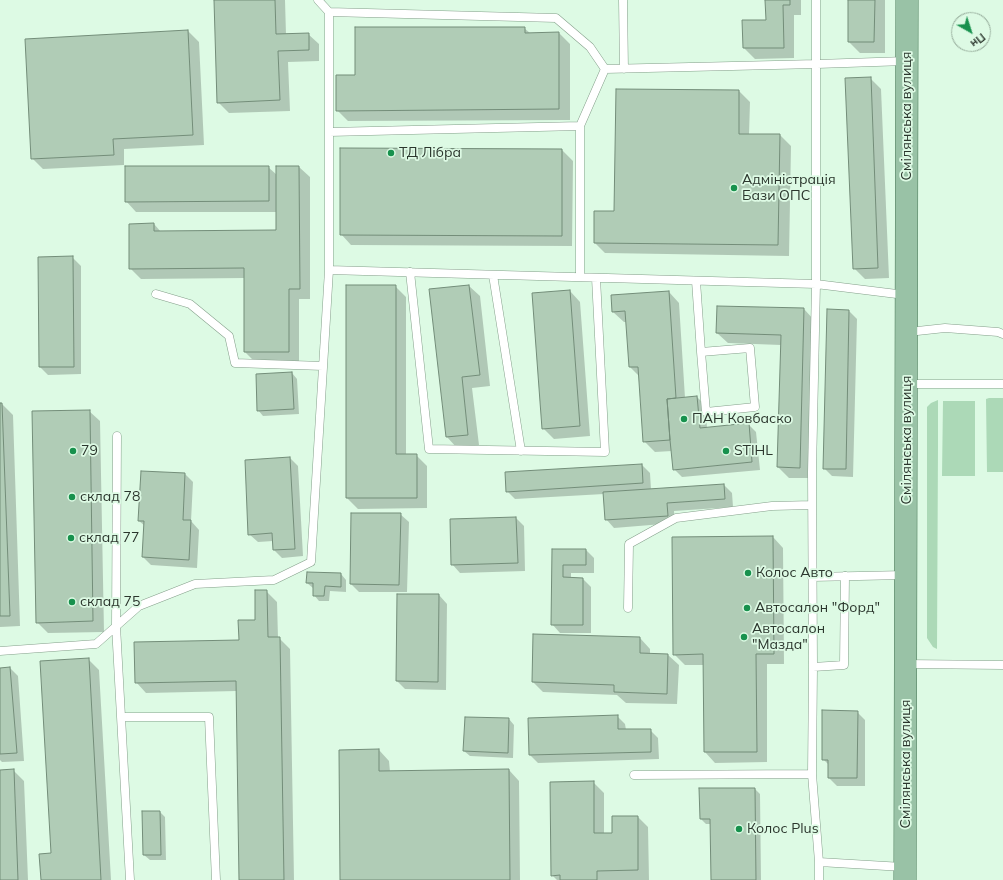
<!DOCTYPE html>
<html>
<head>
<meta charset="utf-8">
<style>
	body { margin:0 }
	#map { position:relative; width:1003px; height:880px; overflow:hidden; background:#ddfae4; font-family:Mulish,sans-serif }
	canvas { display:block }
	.north { position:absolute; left:951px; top:12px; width:40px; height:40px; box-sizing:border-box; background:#ddfae4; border:1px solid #96ac9b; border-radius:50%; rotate:141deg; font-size:11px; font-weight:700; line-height:16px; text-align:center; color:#2b362d }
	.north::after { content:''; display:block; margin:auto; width:14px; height:18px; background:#17914d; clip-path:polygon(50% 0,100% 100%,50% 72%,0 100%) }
</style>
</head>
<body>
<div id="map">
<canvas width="1003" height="880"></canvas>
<div class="north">Пн</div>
</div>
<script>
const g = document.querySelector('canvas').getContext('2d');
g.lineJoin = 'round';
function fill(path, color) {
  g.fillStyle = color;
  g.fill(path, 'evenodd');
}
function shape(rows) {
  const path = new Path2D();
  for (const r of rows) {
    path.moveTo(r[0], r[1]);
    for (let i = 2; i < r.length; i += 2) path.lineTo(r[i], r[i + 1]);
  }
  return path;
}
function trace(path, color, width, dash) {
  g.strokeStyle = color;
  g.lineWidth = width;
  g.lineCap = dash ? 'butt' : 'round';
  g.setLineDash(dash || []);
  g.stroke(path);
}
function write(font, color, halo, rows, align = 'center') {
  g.font = font + ' Mulish,sans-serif';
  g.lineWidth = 3.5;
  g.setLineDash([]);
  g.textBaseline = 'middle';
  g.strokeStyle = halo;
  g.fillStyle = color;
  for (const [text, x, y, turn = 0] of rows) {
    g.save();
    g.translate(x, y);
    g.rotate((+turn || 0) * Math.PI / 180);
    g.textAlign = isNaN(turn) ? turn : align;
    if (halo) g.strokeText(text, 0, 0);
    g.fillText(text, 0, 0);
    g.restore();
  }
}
const green = shape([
	[989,398,1003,398,1003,472,987,472,986,399],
	[938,400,938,445,937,649,933,647,927,638,927,407,931,403],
	[943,401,975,401,975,476,942,476]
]);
const shadow = shape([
	[215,0,285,0,286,35,308,34,319,44,319,61,288,62,290,111,229,113,218,102],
	[766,0,801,0,801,15,794,15,794,58,755,59,744,48,743,21,767,21],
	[849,0,885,0,885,53,860,53,849,42],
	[524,28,530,33,559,33,570,44,570,120,348,121,337,110,356,76],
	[188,31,199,42,204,145,124,149,124,165,43,169,32,158],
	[870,78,881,89,889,278,865,279,854,268],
	[739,91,750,102,749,135,780,135,791,146,789,256,605,253,595,243,615,212],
	[562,150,573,161,572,246,351,245,341,234],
	[268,167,277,175,299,167,310,177,310,299,299,299,299,363,256,363,245,352,245,278,141,279,130,268,154,224,161,232,277,231,277,212,136,212,126,201],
	[72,257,81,266,81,374,48,375,40,367],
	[395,286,406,297,406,455,416,455,427,466,427,508,358,509,347,498],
	[469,286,480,296,490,386,472,388,479,445,457,448,447,437],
	[570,291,580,302,590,436,554,439,543,428],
	[669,292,679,303,685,398,697,397,705,405,707,428,748,424,756,432,760,470,682,477,674,469,672,451,655,452,644,441,640,377,630,367,627,322,624,322,613,312],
	[804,309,814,320,810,478,789,478,778,467,781,345,728,343,717,333],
	[849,311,857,319,853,477,832,476,824,468],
	[292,373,297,379,299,414,263,416,258,410],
	[0,404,2,404,13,415,20,626,0,627],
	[89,411,100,421,104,632,48,633,37,622],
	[290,458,298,466,303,556,282,558,274,550,273,541,258,542,249,534],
	[642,465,650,473,651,490,724,485,732,493,733,507,674,511,675,523,614,528,606,519,604,494,515,499,507,491],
	[185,474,193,482,191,521,199,530,197,568,151,565,143,557,145,526,139,521],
	[400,514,409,522,407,592,359,592,351,584],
	[516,518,524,526,525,571,460,573,452,564],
	[773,537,783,548,784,664,767,664,767,762,715,763,705,752,704,665,685,665,674,654],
	[553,550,586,550,594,558,594,573,571,573,571,579,583,579,591,587,591,633,560,633,552,624],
	[341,574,346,580,346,592,330,591,329,601,319,601,314,595,314,588,313,588,307,583],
	[266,591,277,602,278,638,279,638,290,649,294,880,240,880,237,691,146,693,136,682,240,641,256,621],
	[439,595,447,604,446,690,405,689,397,681],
	[640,638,650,649,650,654,668,655,679,665,677,704,626,703,617,695,543,692,533,682],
	[88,659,99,670,111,880,42,880,52,854],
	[10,668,18,676,24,761,2,762,0,760,0,669],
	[857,712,865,720,865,786,837,786,829,778,829,765,823,759],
	[617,716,625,724,626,730,650,730,658,738,659,759,538,763,530,755,529,719],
	[509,719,514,725,513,758,470,756,464,751],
	[379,750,389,761,390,772,509,770,519,781,520,880,341,880],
	[13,770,24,781,28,880,0,880,0,771],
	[593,782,604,793,604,834,613,834,638,817,648,827,649,880,557,880,552,875],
	[700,789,755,789,760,794,761,880,712,880,711,824,706,824,701,819],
	[144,812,160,812,165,817,166,860,150,860,144,855]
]);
const building = shape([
	[214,0,275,0,276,34,309,33,309,50,278,51,280,100,217,103,214,0],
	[765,0,790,0,790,5,783,5,784,48,743,48,742,20,766,20,765,0],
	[848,0,875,0,874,42,848,42,848,0],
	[355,27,525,27,525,33,559,32,559,109,336,111,336,75,355,75,355,27],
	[188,30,193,135,113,139,114,155,31,159,25,39,188,30],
	[871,77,878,268,853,269,845,78,871,77],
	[616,89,739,90,739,134,780,134,778,245,594,243,594,211,614,211,616,89],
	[340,148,562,149,562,236,340,235,340,148],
	[125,166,269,166,269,201,125,202,125,166],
	[276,166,299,166,300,289,289,289,289,352,244,352,244,268,129,269,129,224,154,223,154,231,276,230,276,166],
	[73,256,74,367,39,367,38,257,73,256],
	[346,285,396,285,396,454,417,454,417,498,346,498,346,285],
	[469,285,480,375,462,377,468,435,446,437,429,289,469,285],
	[570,290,580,426,542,429,532,293,570,290],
	[669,291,676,398,667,399,670,440,643,442,638,367,629,367,625,311,612,312,611,295,669,291],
	[717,306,804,308,800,468,777,467,781,335,716,333,717,306],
	[827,309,849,310,846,469,823,469,827,309],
	[292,372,294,409,257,411,256,374,292,372],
	[697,396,700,428,749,423,752,462,673,470,670,440,667,399,697,396],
	[0,403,2,403,10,616,0,616,0,403],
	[90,410,93,621,36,623,32,411,90,410],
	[290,457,295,549,273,550,272,533,248,535,245,460,290,457],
	[642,464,643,483,506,492,505,472,642,464],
	[141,471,185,473,183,520,191,520,189,560,142,557,144,521,138,521,141,471],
	[724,484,725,499,667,503,668,516,605,520,603,492,724,484],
	[351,513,401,513,399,585,350,584,351,513],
	[516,517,518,563,451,565,450,519,516,517],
	[773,536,774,654,756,654,757,752,704,752,703,654,673,655,672,537,773,536],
	[552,549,586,549,586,565,563,565,563,577,583,578,583,625,551,625,552,549],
	[307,572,341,573,341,587,325,586,324,596,313,596,313,583,306,583,307,572],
	[255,590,267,590,268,637,280,637,284,880,239,880,236,681,135,683,134,642,239,640,238,620,255,620,255,590],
	[397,594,439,594,438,682,396,681,397,594],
	[533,634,640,637,640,653,668,654,667,694,614,692,614,685,532,682,533,634],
	[89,658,101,880,41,880,39,854,51,853,40,661,89,658],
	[10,667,17,753,0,754,0,668,10,667],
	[822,710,858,711,857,778,828,778,828,760,822,760,822,710],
	[618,715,618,729,651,729,651,752,529,755,528,718,618,715],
	[465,717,509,718,508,753,463,751,465,717],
	[379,749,379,771,509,769,510,880,340,880,339,750,379,749],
	[14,769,18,880,0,880,0,770,14,769],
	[594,781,594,833,612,833,612,816,638,816,638,870,597,871,597,880,560,880,560,875,551,876,550,782,594,781],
	[699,788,755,788,756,880,711,880,710,819,700,819,699,788],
	[142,811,160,811,161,855,143,855,142,811]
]);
const lane = shape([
	[318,0,329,12,329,270],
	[623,0,624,69],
	[816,0,816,284,812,472,813,667,812,774,819,862,903,867],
	[329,12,556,18,590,47,605,69],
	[605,69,817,64,906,61],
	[329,132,580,126],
	[410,272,429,449,605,452,596,278],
	[493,275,521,451],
	[580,277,580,126,605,69],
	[696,281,701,352,706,412,755,407,750,348,701,352],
	[156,294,190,304,229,336,235,363,323,366],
	[908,332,945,328,998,332,1003,334],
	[908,384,1003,384],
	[117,436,116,626,130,880],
	[812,577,905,575],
	[628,608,629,544,676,518,772,506,812,505],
	[0,651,96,644,139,606,195,584,274,580,311,562,329,270,816,284,905,295],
	[906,664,1003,665],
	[813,667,844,665,845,576],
	[121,717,209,717,216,880],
	[634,775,812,774],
	[819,880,819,862]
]);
const primary = shape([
	[905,880,907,0]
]);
const markers = [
	[391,153,4,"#17914d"],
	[734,188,4,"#17914d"],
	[684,419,4,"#17914d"],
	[73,451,4,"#17914d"],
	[726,451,4,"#17914d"],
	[72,497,4,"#17914d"],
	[71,538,4,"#17914d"],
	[748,573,4,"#17914d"],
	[72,602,4,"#17914d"],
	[747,608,4,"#17914d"],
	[744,637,4,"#17914d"],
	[739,829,4,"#17914d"]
];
const streetNames = [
	["Смілянська вулиця",907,116,-90],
	["Смілянська вулиця",907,440,-90],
	["Смілянська вулиця",906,764,-90]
];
const poiNames = [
	["ТД Лібра",399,153],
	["Адміністрація",742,180],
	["Бази ОПС",742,196],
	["ПАН Ковбаско",692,419],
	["79",81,451],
	["STIHL",734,451],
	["склад 78",80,497],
	["склад 77",79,538],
	["Колос Авто",756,573],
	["склад 75",80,602],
	["Автосалон \"Форд\"",755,608],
	["Автосалон",752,629],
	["\"Мазда\"",752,645],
	["Колос Plus",747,829]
];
fill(green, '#acd9b7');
fill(shadow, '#0003');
fill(building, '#b0ccb6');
trace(building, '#738d79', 1);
trace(lane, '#849f8a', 9);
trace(primary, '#467655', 23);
trace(lane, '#fff', 8);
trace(primary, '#99c2a6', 22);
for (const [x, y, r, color] of markers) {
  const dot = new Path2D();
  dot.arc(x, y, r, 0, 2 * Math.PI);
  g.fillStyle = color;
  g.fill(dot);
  trace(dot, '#ddfae4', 1.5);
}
write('14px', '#2b362d', '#ddfae4', streetNames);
write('14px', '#2b362d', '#ddfae4', poiNames, 'left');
</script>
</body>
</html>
